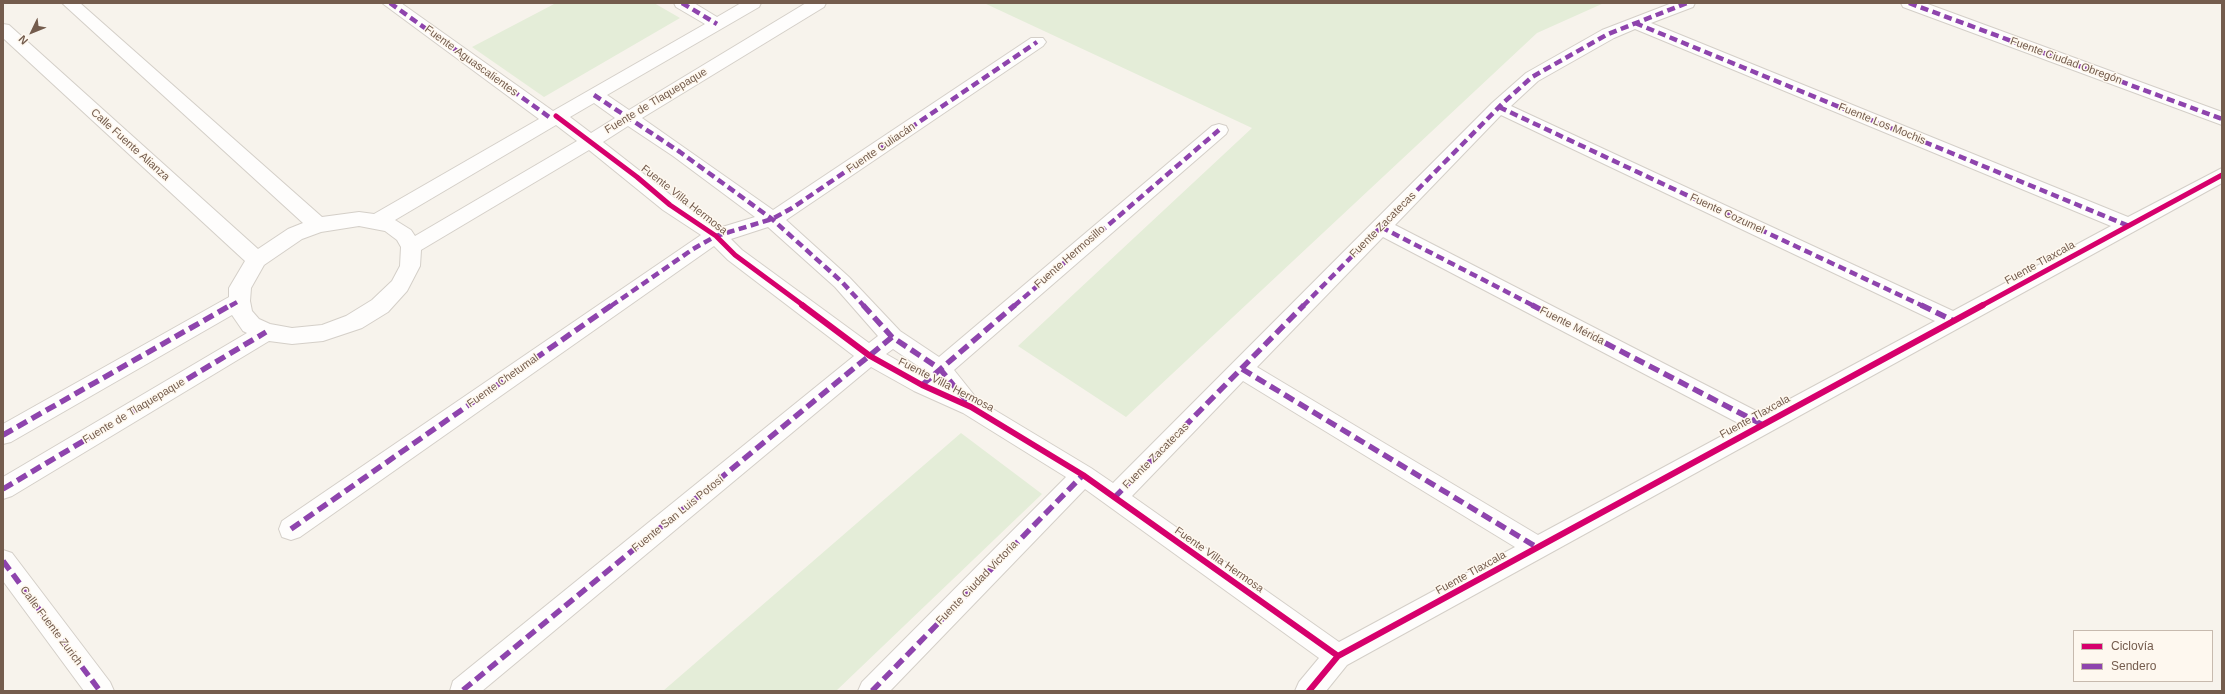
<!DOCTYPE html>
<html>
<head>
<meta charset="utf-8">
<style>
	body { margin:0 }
	#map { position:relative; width:2225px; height:694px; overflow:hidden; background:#f7f3ec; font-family:Helvetica,sans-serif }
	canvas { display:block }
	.frame { position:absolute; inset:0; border:4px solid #745c4d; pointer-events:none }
	.legend { position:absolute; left:2073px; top:630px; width:140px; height:52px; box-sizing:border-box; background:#fef8ef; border:1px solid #c7baae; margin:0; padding:5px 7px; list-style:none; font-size:12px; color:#745c4d }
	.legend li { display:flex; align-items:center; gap:8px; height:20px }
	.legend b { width:20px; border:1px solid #c7baae }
	.north { position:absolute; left:12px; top:12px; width:40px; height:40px; -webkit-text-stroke:3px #fef8ef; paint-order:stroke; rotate:227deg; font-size:11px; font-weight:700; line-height:16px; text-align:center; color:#745c4d }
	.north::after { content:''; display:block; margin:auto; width:14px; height:18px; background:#745c4d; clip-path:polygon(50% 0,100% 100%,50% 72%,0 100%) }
</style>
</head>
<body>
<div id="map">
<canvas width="2225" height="694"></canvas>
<div class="frame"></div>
<ul class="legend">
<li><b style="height:5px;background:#d6006c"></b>Ciclovía</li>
<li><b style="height:5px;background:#8e44ad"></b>Sendero</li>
</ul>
<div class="north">N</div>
</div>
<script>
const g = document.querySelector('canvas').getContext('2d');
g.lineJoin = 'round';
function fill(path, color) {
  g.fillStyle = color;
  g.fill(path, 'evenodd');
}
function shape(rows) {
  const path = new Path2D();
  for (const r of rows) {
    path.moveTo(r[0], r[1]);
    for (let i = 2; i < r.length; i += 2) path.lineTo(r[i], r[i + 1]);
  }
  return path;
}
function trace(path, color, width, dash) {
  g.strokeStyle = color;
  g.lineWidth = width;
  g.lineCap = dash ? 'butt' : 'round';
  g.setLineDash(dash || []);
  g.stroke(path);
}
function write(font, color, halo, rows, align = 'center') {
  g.font = font + ' Helvetica,sans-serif';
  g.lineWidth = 3;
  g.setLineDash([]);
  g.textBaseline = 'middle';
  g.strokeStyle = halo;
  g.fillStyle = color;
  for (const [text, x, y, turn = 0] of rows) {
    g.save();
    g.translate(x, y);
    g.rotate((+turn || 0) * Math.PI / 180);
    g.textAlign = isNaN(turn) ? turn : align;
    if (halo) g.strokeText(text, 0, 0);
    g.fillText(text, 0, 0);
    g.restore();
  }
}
const green = shape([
	[556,3,654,3,680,18,544,97,472,47],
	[984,3,1604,3,1537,33,1126,417,1018,346,1252,128],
	[961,433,1042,494,836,691,663,691]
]);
const street = shape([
	[62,3,80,3,322,217,359,212,374,214,539,119,382,3,401,3,553,111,705,24,676,7,674,3,694,3,717,17,741,3,761,3,759,7,607,95,629,110,806,3,826,3,824,7,642,118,773,210,1031,38,1043,38,1046,42,1043,46,786,220,849,277,900,331,939,357,1212,126,1219,124,1226,126,1228,130,1226,134,954,370,978,400,1091,468,1113,483,1492,103,1526,73,1602,30,1672,3,1695,3,1693,7,1651,23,2128,217,2222,168,2222,183,1347,665,1326,691,1295,691,1299,682,1319,658,1085,489,890,691,858,691,862,682,1066,477,963,413,914,391,871,367,482,691,450,691,453,681,854,356,728,260,714,246,300,537,291,540,282,537,279,529,282,521,701,235,663,210,589,150,421,250,420,266,407,291,388,312,362,328,323,341,292,344,269,341,12,496,3,499,3,477,247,333,243,331,232,315,11,442,3,444,3,424,229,297,229,288,245,261,3,38,3,24,9,25,258,249,288,229,303,223,62,3],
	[1635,29,2111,226,1953,311,1511,106,1538,81,1614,38,1635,29],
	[594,103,615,118,591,133,570,117,594,103],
	[1501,115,1935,321,1762,414,1395,225,1501,115],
	[556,125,577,141,415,236,411,230,395,220,556,125],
	[628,126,673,156,755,217,719,228,677,200,603,142,628,126],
	[359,226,385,231,397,240,401,247,400,266,392,281,372,300,346,316,322,325,292,328,270,324,259,319,252,311,250,301,251,288,264,265,302,239,321,232,359,226],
	[768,227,835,287,878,336,869,343,742,250,731,239,768,227],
	[1383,237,1742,425,1538,535,1257,367,1383,237],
	[893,349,924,370,921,374,886,354,893,349],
	[1243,381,1515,547,1339,642,1132,496,1243,381],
	[1901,3,1925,3,2222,112,2222,125,1903,7,1901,3],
	[3,550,12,553,110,682,114,691,84,691,3,581,3,550]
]);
const quietFar1 = shape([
	[390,3,552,119],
	[682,3,717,24],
	[1909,3,2222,119],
	[1635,23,2129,226],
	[594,95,680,152,772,219,842,282,864,306],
	[1499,107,1923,306],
	[1381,227,1534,306],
	[230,306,239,301],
	[611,306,693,249,716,236,772,219,792,208,1037,42],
	[1014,306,1219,130],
	[1303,306,1503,103,1532,77,1608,34,1687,3]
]);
const quiet = shape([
	[863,305,892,337,940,369,969,404],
	[1532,305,1763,425],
	[1921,305,1954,321],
	[1242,369,1538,548],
	[922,385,1015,305],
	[3,435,231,305],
	[3,489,266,332],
	[1114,498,1304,305],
	[291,529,612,305],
	[3,561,100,691],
	[463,690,892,337],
	[872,691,1083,475]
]);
const cyclewayFar1 = shape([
	[556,116,637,177,670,205,716,236,735,255,804,306],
	[1981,306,2222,175]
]);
const cycleway = shape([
	[802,305,870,356,922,385,971,407,1083,475,1338,656],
	[1309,691,1338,656,1983,305]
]);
const streetNames = [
	["Fuente Aguascalientes",471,61,36],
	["Fuente Ciudad Obregón",2066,61,20],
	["Fuente de Tlaquepaque",656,101,-31],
	["Fuente Los Mochis",1882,124,22],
	["Calle Fuente Alianza",130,145,42],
	["Fuente Culiacán",881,148,-34],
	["Fuente Villa Hermosa",684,200,38],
	["Fuente Cozumel",1727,214,25],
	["Fuente Zacatecas",1383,225,-45],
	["Fuente Hermosillo",1070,257,-41],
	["Fuente Tlaxcala",2040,263,-29],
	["Fuente Mérida",1572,326,27],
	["Fuente Chetumal",503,381,-35],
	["Fuente Villa Hermosa",946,385,27],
	["Fuente de Tlaquepaque",134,411,-31],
	["Fuente Tlaxcala",1755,417,-29],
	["Fuente Zacatecas",1156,456,-45],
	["Fuente San Luis Potosí",678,514,-39],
	["Fuente Villa Hermosa",1219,560,35],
	["Fuente Tlaxcala",1471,573,-29],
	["Fuente Ciudad Victoria",977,583,-46],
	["Calle Fuente Zurich",51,626,53]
];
fill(green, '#e4edd8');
trace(street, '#d4cfc8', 2);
fill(street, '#fefdfc');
trace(quietFar1, '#8e44ad', 4.5, [8, 4.5]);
trace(quiet, '#8e44ad', 5.5, [11, 5.5]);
trace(cyclewayFar1, '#d6006c', 5);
trace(cycleway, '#d6006c', 6);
write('11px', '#745c4d', '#fef8ef', streetNames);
</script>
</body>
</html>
